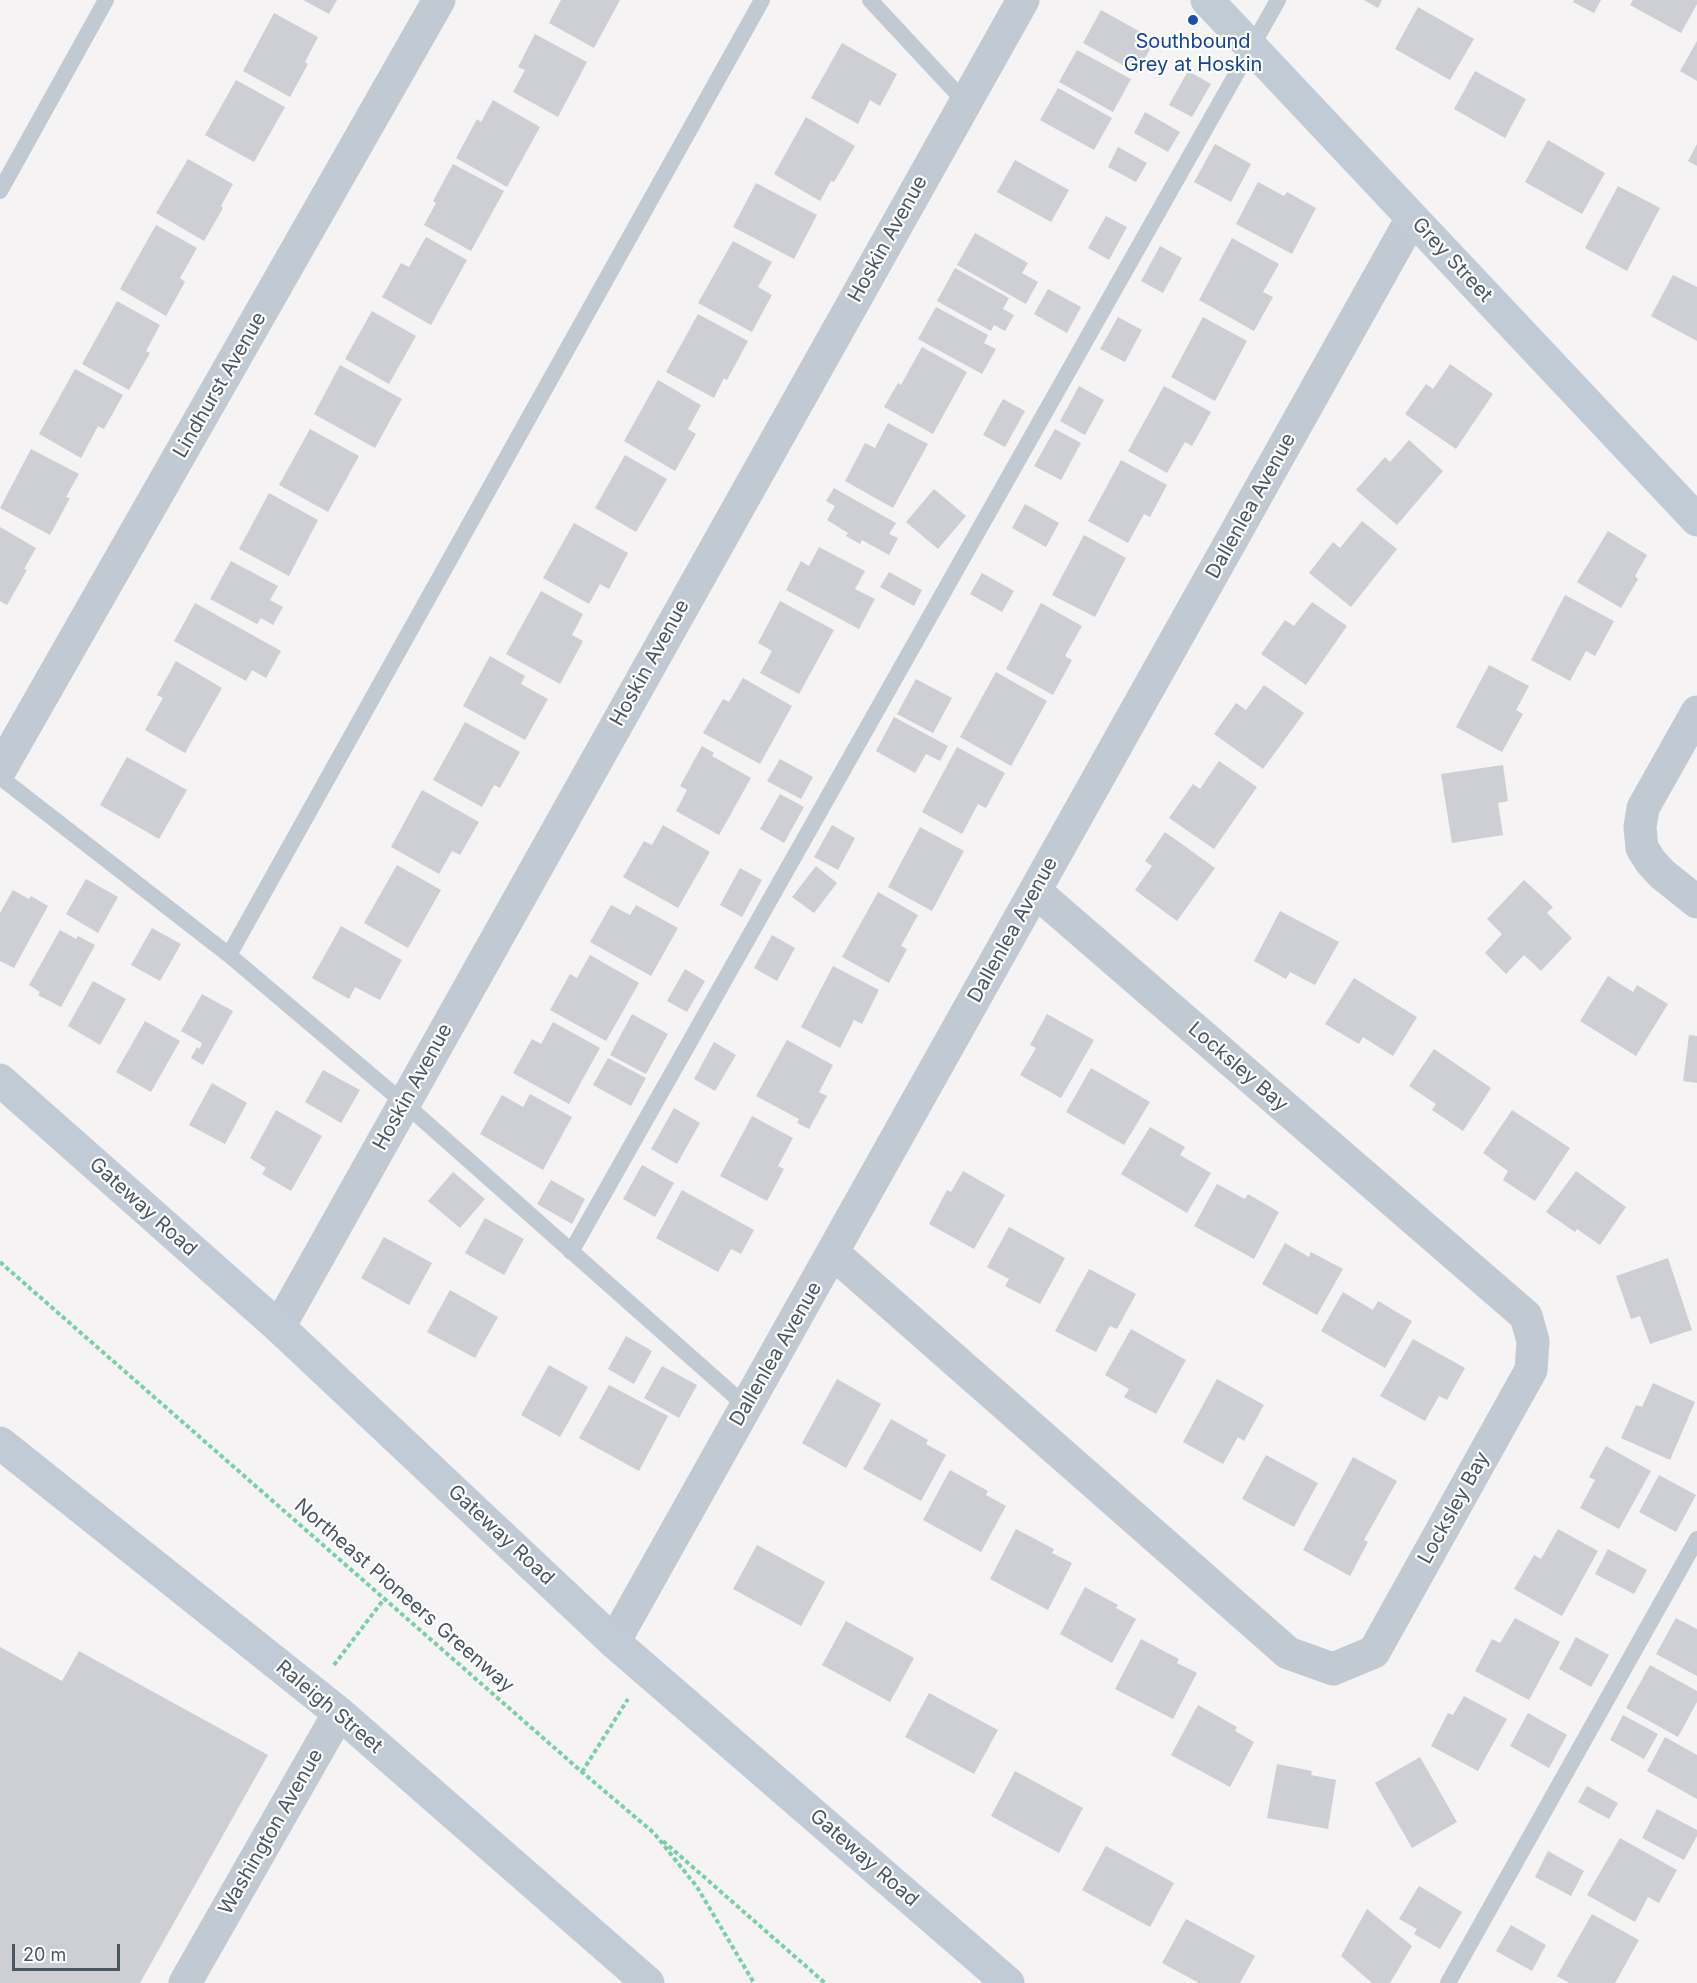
<!DOCTYPE html>
<html>
<head>
<meta charset="utf-8">
<style>
	body { margin:0 }
	#map { position:relative; width:1697px; height:1983px; overflow:hidden; background:#f5f3f3; font-family:Inter,sans-serif }
	canvas { display:block }
	.scale { position:absolute; left:12px; top:1944px; width:108px; height:27px; box-sizing:border-box; border:3px solid #4a5661; border-top:0; padding-left:8px; font-size:18px; line-height:21px; white-space:nowrap; color:#4a5661; -webkit-text-stroke:4px #fff; paint-order:stroke }
</style>
</head>
<body>
<div id="map">
<canvas width="1697" height="1983"></canvas>
<div class="scale">20 m</div>
</div>
<script>
const g = document.querySelector('canvas').getContext('2d');
g.lineJoin = 'round';
function fill(path, color) {
  g.fillStyle = color;
  g.fill(path, 'evenodd');
}
function shape(rows) {
  const path = new Path2D();
  for (const r of rows) {
    path.moveTo(r[0], r[1]);
    for (let i = 2; i < r.length; i += 2) path.lineTo(r[i], r[i + 1]);
  }
  return path;
}
function trace(path, color, width, dash) {
  g.strokeStyle = color;
  g.lineWidth = width;
  g.lineCap = dash ? 'butt' : 'round';
  g.setLineDash(dash || []);
  g.stroke(path);
}
function write(font, color, halo, rows, align = 'center') {
  g.font = font + ' Inter,sans-serif';
  g.lineWidth = 4.5;
  g.setLineDash([]);
  g.textBaseline = 'middle';
  g.strokeStyle = halo;
  g.fillStyle = color;
  for (const [text, x, y, turn = 0] of rows) {
    g.save();
    g.translate(x, y);
    g.rotate((+turn || 0) * Math.PI / 180);
    g.textAlign = isNaN(turn) ? turn : align;
    if (halo) g.strokeText(text, 0, 0);
    g.fillText(text, 0, 0);
    g.restore();
  }
}
const building = shape([
	[303,0,337,0,329,14],
	[561,0,620,0,594,48,549,23],
	[1364,0,1382,0,1378,8],
	[1574,0,1601,0,1594,13,1573,2],
	[1633,0,1697,0,1697,4,1681,33,1630,5],
	[1418,7,1474,39,1450,80,1395,49],
	[1101,10,1155,40,1137,73,1083,43],
	[274,13,318,37,305,62,308,64,290,97,243,71],
	[535,34,587,62,558,117,513,92,525,70,518,67],
	[1697,41,1697,81,1680,71],
	[842,43,897,74,880,106,870,100,858,124,811,98],
	[1077,50,1131,79,1113,112,1059,82],
	[1188,71,1211,84,1192,117,1169,105],
	[1475,71,1526,99,1505,138,1454,109],
	[236,80,285,107,254,162,205,135],
	[1058,88,1112,118,1094,150,1040,120],
	[493,100,540,127,507,187,456,158,477,119,481,122],
	[1145,112,1180,132,1168,152,1134,133],
	[806,117,855,146,834,182,831,181,820,201,774,174],
	[1548,140,1605,173,1582,214,1525,182],
	[1215,144,1251,164,1231,202,1194,182],
	[1697,144,1697,166,1688,161],
	[1118,147,1147,163,1136,182,1108,167],
	[188,159,233,184,221,206,223,208,204,241,156,213],
	[1015,160,1069,190,1051,222,997,192],
	[453,164,504,191,471,251,424,225,436,203,433,201],
	[1258,182,1284,196,1287,192,1316,208,1292,254,1236,224],
	[756,183,817,215,794,259,733,227],
	[1618,186,1660,208,1627,271,1585,248],
	[1106,216,1127,227,1109,260,1088,248],
	[156,225,197,248,180,278,185,282,166,316,120,289],
	[975,233,1028,263,1022,273,1038,282,1026,304,957,265],
	[426,237,467,260,431,325,382,297,401,263,409,267],
	[1232,238,1279,264,1263,292,1273,297,1254,331,1199,300],
	[733,241,772,262,758,287,772,295,752,332,698,303],
	[1160,246,1182,258,1163,293,1141,281],
	[955,268,1009,298,1003,309,1014,315,1005,331,994,325,991,331,937,301],
	[1673,275,1697,287,1697,341,1651,316],
	[1048,289,1081,307,1067,333,1034,314],
	[117,301,160,325,146,351,150,353,129,390,82,364],
	[936,307,988,335,984,343,996,349,982,374,918,339],
	[372,311,416,336,389,384,345,359],
	[698,314,748,341,727,380,724,378,714,398,666,372],
	[1118,317,1142,330,1125,362,1100,349],
	[1203,317,1247,341,1215,401,1171,377],
	[922,347,967,372,933,434,884,407,898,383,901,385],
	[1450,364,1493,394,1456,449,1405,414,1426,384,1433,389],
	[340,365,402,399,375,448,314,414],
	[75,369,123,395,104,429,98,426,81,458,39,434],
	[658,380,701,405,688,429,696,434,675,471,624,441],
	[1079,386,1104,400,1085,435,1060,421],
	[1164,386,1211,412,1192,446,1185,442,1167,473,1128,451],
	[1003,399,1025,411,1005,447,983,435],
	[888,423,928,444,893,508,845,481,865,443,875,448],
	[310,429,359,456,328,512,279,485],
	[1055,429,1081,443,1061,480,1034,466],
	[1409,440,1443,471,1397,525,1356,490,1385,457,1390,462],
	[31,449,79,474,66,497,70,498,50,535,0,508],
	[625,455,667,479,636,532,595,508],
	[1121,460,1167,485,1150,517,1144,514,1128,543,1088,521],
	[834,488,896,523,889,534,898,538,889,555,862,540,860,544,846,536,848,533,827,520,835,506,826,501],
	[934,489,966,516,938,549,906,522],
	[269,493,318,520,289,576,239,549],
	[1025,504,1059,523,1046,547,1012,528],
	[1362,521,1397,549,1351,607,1309,573,1333,542,1340,548],
	[574,523,628,553,609,589,600,584,589,604,543,578],
	[0,527,36,548,24,569,27,570,7,605,0,601],
	[1608,531,1647,555,1635,576,1638,579,1621,608,1577,582],
	[1084,535,1126,558,1095,617,1052,595],
	[819,547,865,571,855,589,875,599,859,629,786,590,801,561,809,566],
	[231,561,278,586,270,600,283,607,273,625,261,618,257,624,210,599],
	[889,572,922,590,914,606,880,587],
	[982,573,1014,591,1002,612,970,594],
	[541,591,583,614,572,635,583,641,560,684,506,654],
	[1565,595,1614,621,1595,656,1586,651,1570,681,1531,660],
	[780,601,834,630,799,694,760,673,772,651,758,643],
	[1312,602,1347,626,1306,685,1261,654,1285,620,1294,626],
	[195,603,281,651,266,678,252,670,246,681,174,641],
	[1041,603,1082,626,1065,656,1072,660,1053,695,1006,669],
	[490,656,525,676,521,684,548,699,525,740,463,706],
	[176,661,222,688,185,753,145,730,163,698,157,695],
	[1489,665,1529,686,1516,710,1523,714,1502,752,1456,727],
	[996,672,1047,701,1011,766,960,737],
	[743,678,792,706,760,764,703,733,723,699,729,702],
	[916,679,952,698,933,733,897,714],
	[1264,685,1304,713,1263,769,1214,734,1236,703,1246,710],
	[894,717,948,746,940,761,926,754,915,773,876,751],
	[465,722,520,752,500,788,494,785,482,807,433,780],
	[702,746,714,753,712,756,751,778,719,835,676,811,687,790,680,786],
	[957,747,1005,773,986,808,978,804,962,834,922,812],
	[127,757,187,790,159,839,100,805],
	[780,759,813,777,801,799,767,781],
	[1219,761,1257,787,1214,849,1169,818,1193,784,1200,789],
	[1503,765,1508,801,1498,803,1503,835,1452,843,1441,774],
	[422,790,479,822,460,855,452,851,439,874,391,847],
	[780,794,804,807,784,843,760,829],
	[663,825,710,852,678,908,623,877,644,841,652,845],
	[832,825,855,838,838,870,814,857],
	[920,827,964,851,932,911,888,887],
	[1165,832,1215,868,1177,921,1135,890,1152,866,1145,861],
	[397,865,441,890,408,948,364,923],
	[816,866,837,883,814,913,792,897],
	[740,868,762,880,742,917,720,905],
	[86,879,118,897,98,933,66,914],
	[1524,880,1553,907,1547,913,1572,938,1541,971,1524,955,1506,974,1485,953,1502,934,1487,919],
	[13,890,29,899,31,896,48,906,14,968,0,961,0,913],
	[878,892,918,915,901,946,907,949,889,983,842,957],
	[611,905,630,915,636,905,678,928,651,976,590,942],
	[1280,911,1339,942,1315,985,1290,972,1286,979,1254,961],
	[341,926,402,960,380,1000,355,987,349,999,312,978],
	[152,928,181,944,160,981,131,965],
	[60,930,76,939,78,936,95,945,61,1007,38,995,40,992,29,985],
	[772,935,795,948,777,981,754,968],
	[590,955,639,983,606,1041,550,1010,570,974,577,978],
	[833,966,879,990,862,1024,854,1020,840,1048,801,1027],
	[685,969,705,981,687,1012,667,1001],
	[1608,976,1633,992,1637,985,1668,1004,1636,1056,1580,1021],
	[1354,978,1417,1017,1393,1056,1363,1037,1359,1044,1325,1024],
	[93,981,126,999,100,1045,68,1026],
	[202,994,233,1011,203,1065,191,1058,197,1047,200,1049,202,1043,181,1031],
	[632,1014,668,1034,646,1074,610,1055],
	[1047,1014,1094,1040,1061,1098,1020,1075,1036,1048,1030,1045],
	[145,1021,180,1041,151,1092,116,1072],
	[553,1022,600,1048,569,1104,513,1073,532,1039,541,1044],
	[1689,1035,1697,1036,1697,1083,1683,1081],
	[787,1040,833,1065,819,1092,827,1096,809,1129,797,1123,799,1119,756,1096],
	[714,1042,736,1055,715,1091,694,1079],
	[1434,1049,1491,1088,1463,1131,1432,1110,1436,1104,1409,1086],
	[608,1058,646,1078,631,1106,593,1085],
	[1091,1068,1150,1102,1124,1145,1066,1112],
	[323,1070,360,1090,341,1123,305,1102],
	[212,1083,247,1103,225,1144,189,1125],
	[530,1094,572,1117,543,1170,480,1134,502,1095,523,1107],
	[674,1108,700,1123,677,1164,651,1149],
	[276,1110,322,1136,291,1191,262,1174,266,1168,250,1158],
	[1512,1110,1570,1148,1535,1201,1503,1180,1508,1171,1483,1153],
	[752,1116,793,1138,778,1166,784,1169,767,1201,720,1176],
	[1150,1127,1185,1147,1180,1155,1211,1173,1187,1213,1121,1174],
	[642,1165,674,1183,655,1217,623,1199],
	[963,1171,1005,1195,974,1249,929,1224,947,1190,951,1192],
	[1576,1171,1626,1207,1600,1245,1577,1229,1575,1232,1546,1212],
	[453,1172,485,1199,460,1228,428,1201],
	[551,1180,585,1199,572,1224,537,1204],
	[1217,1184,1245,1199,1248,1194,1279,1212,1254,1259,1194,1226],
	[682,1190,754,1230,741,1254,731,1249,718,1272,656,1238],
	[485,1218,524,1239,504,1275,465,1253],
	[1009,1227,1065,1258,1040,1304,1005,1286,1009,1279,987,1267],
	[384,1237,432,1263,409,1305,361,1278],
	[1285,1243,1309,1257,1311,1252,1343,1269,1317,1315,1262,1284],
	[1668,1258,1692,1330,1650,1344,1640,1316,1631,1319,1616,1276],
	[1089,1269,1136,1294,1117,1329,1110,1326,1096,1352,1055,1331],
	[450,1290,498,1317,475,1358,427,1332],
	[1343,1292,1373,1310,1378,1301,1412,1321,1385,1368,1321,1331],
	[1131,1329,1186,1360,1156,1414,1124,1397,1129,1389,1105,1375],
	[626,1336,652,1351,634,1384,608,1369],
	[1413,1339,1465,1368,1447,1400,1439,1396,1425,1421,1380,1396],
	[549,1365,588,1387,560,1437,521,1415],
	[662,1366,697,1385,679,1418,644,1398],
	[837,1379,881,1404,846,1468,802,1443],
	[1217,1379,1264,1405,1244,1441,1238,1437,1223,1464,1183,1442],
	[1653,1383,1695,1402,1670,1460,1621,1438,1636,1405,1642,1407],
	[609,1385,668,1416,639,1471,579,1438],
	[891,1419,928,1440,926,1444,946,1455,921,1501,863,1469],
	[1606,1446,1651,1471,1619,1529,1580,1508,1595,1480,1589,1477],
	[1266,1455,1318,1483,1294,1527,1242,1499],
	[1353,1457,1397,1481,1364,1540,1368,1542,1350,1576,1303,1550],
	[950,1470,988,1491,986,1495,1006,1506,981,1552,923,1520],
	[1659,1475,1696,1495,1676,1532,1639,1512],
	[1016,1529,1054,1549,1052,1553,1072,1563,1048,1610,990,1579],
	[1558,1529,1598,1551,1562,1616,1514,1589,1534,1555,1541,1559],
	[757,1545,825,1582,801,1626,733,1589],
	[1608,1549,1647,1570,1634,1594,1595,1574],
	[1085,1587,1118,1605,1116,1608,1136,1619,1112,1663,1060,1634],
	[1515,1618,1560,1642,1529,1700,1475,1671,1492,1639,1500,1643],
	[1676,1618,1697,1629,1697,1676,1656,1654],
	[846,1621,914,1658,890,1702,822,1665],
	[1576,1637,1609,1655,1591,1687,1559,1669],
	[1141,1639,1179,1659,1177,1663,1197,1673,1173,1719,1115,1689],
	[0,1647,62,1681,79,1651,268,1755,140,1983,0,1983],
	[1650,1665,1697,1691,1697,1702,1678,1737,1626,1708],
	[929,1693,998,1730,974,1774,905,1737],
	[1464,1696,1507,1719,1478,1771,1431,1746,1448,1713,1453,1715],
	[1198,1705,1237,1727,1235,1731,1254,1742,1230,1787,1171,1755],
	[1528,1713,1567,1735,1549,1768,1510,1746],
	[1623,1715,1658,1734,1644,1759,1610,1740],
	[1665,1737,1697,1755,1697,1799,1647,1771],
	[1420,1757,1457,1822,1412,1848,1375,1783],
	[1277,1764,1312,1771,1311,1775,1336,1780,1328,1829,1267,1818],
	[1015,1771,1083,1808,1059,1853,991,1816],
	[1587,1786,1618,1803,1609,1819,1578,1802],
	[1657,1809,1697,1830,1697,1836,1684,1860,1642,1838],
	[1620,1838,1677,1870,1659,1903,1648,1897,1635,1922,1587,1895],
	[1106,1846,1174,1883,1150,1927,1082,1890],
	[1548,1851,1584,1871,1571,1896,1535,1877],
	[1419,1886,1462,1912,1440,1949,1414,1934,1417,1929,1399,1919],
	[1367,1909,1412,1946,1390,1983,1372,1983,1341,1956],
	[1592,1914,1639,1940,1615,1983,1569,1983,1557,1976],
	[1186,1919,1255,1956,1240,1983,1199,1983,1162,1963],
	[1511,1925,1546,1945,1532,1971,1496,1951]
]);
const path = shape([
	[0,1262,582,1772,654,1833,697,1887,754,1983],
	[334,1665,384,1599],
	[582,1772,628,1699],
	[663,1841,825,1983]
]);
const lane = shape([
	[870,0,965,102],
	[0,191,106,0],
	[0,777,229,955,404,1103,746,1406],
	[229,955,762,0],
	[571,1252,1278,0],
	[1448,1983,1697,1539]
]);
const street = shape([
	[1697,712,1643,808,1640,827,1642,848,1651,862,1662,874,1697,902],
	[0,770,439,0],
	[833,1253,1288,1653,1333,1669,1374,1652,1531,1370,1533,1341,1526,1316,1035,891],
	[279,1327,1023,0],
	[614,1642,1412,218],
	[185,1983,339,1713]
]);
const secondary = shape([
	[1207,0,1697,520],
	[0,1080,279,1327,614,1642,1008,1983],
	[0,1443,339,1713,648,1983]
]);
const markers = [
	[1193,20,6,"#1a4fb4"]
];
const transitNames = [
	["Southbound",1193,42],
	["Grey at Hoskin",1193,65]
];
const streetNames = [
	["Hoskin Avenue",888,239,-61],
	["Grey Street",1452,260,47],
	["Lindhurst Avenue",220,385,-60],
	["Dallenlea Avenue",1251,506,-61],
	["Hoskin Avenue",650,663,-61],
	["Dallenlea Avenue",1013,930,-61],
	["Locksley Bay",1238,1067,41],
	["Hoskin Avenue",413,1087,-61],
	["Gateway Road",143,1207,42],
	["Dallenlea Avenue",776,1354,-60],
	["Locksley Bay",1454,1508,-61],
	["Gateway Road",501,1535,43],
	["Northeast Pioneers Greenway",404,1596,41],
	["Raleigh Street",329,1707,40],
	["Washington Avenue",271,1832,-60],
	["Gateway Road",864,1858,41]
];
fill(building, '#cdcfd5');
trace(path, '#7ad0a6', 4, [4.5, 3]);
trace(lane, '#c1cad2', 16);
trace(street, '#c1cad2', 33);
trace(secondary, '#c1cbd6', 33);
for (const [x, y, r, color] of markers) {
  const dot = new Path2D();
  dot.arc(x, y, r, 0, 2 * Math.PI);
  g.fillStyle = color;
  g.fill(dot);
  trace(dot, '#fff', 2);
}
write('20px', '#164399', '#fff', transitNames);
write('20px', '#4a5661', '#fff', streetNames);
</script>
</body>
</html>
